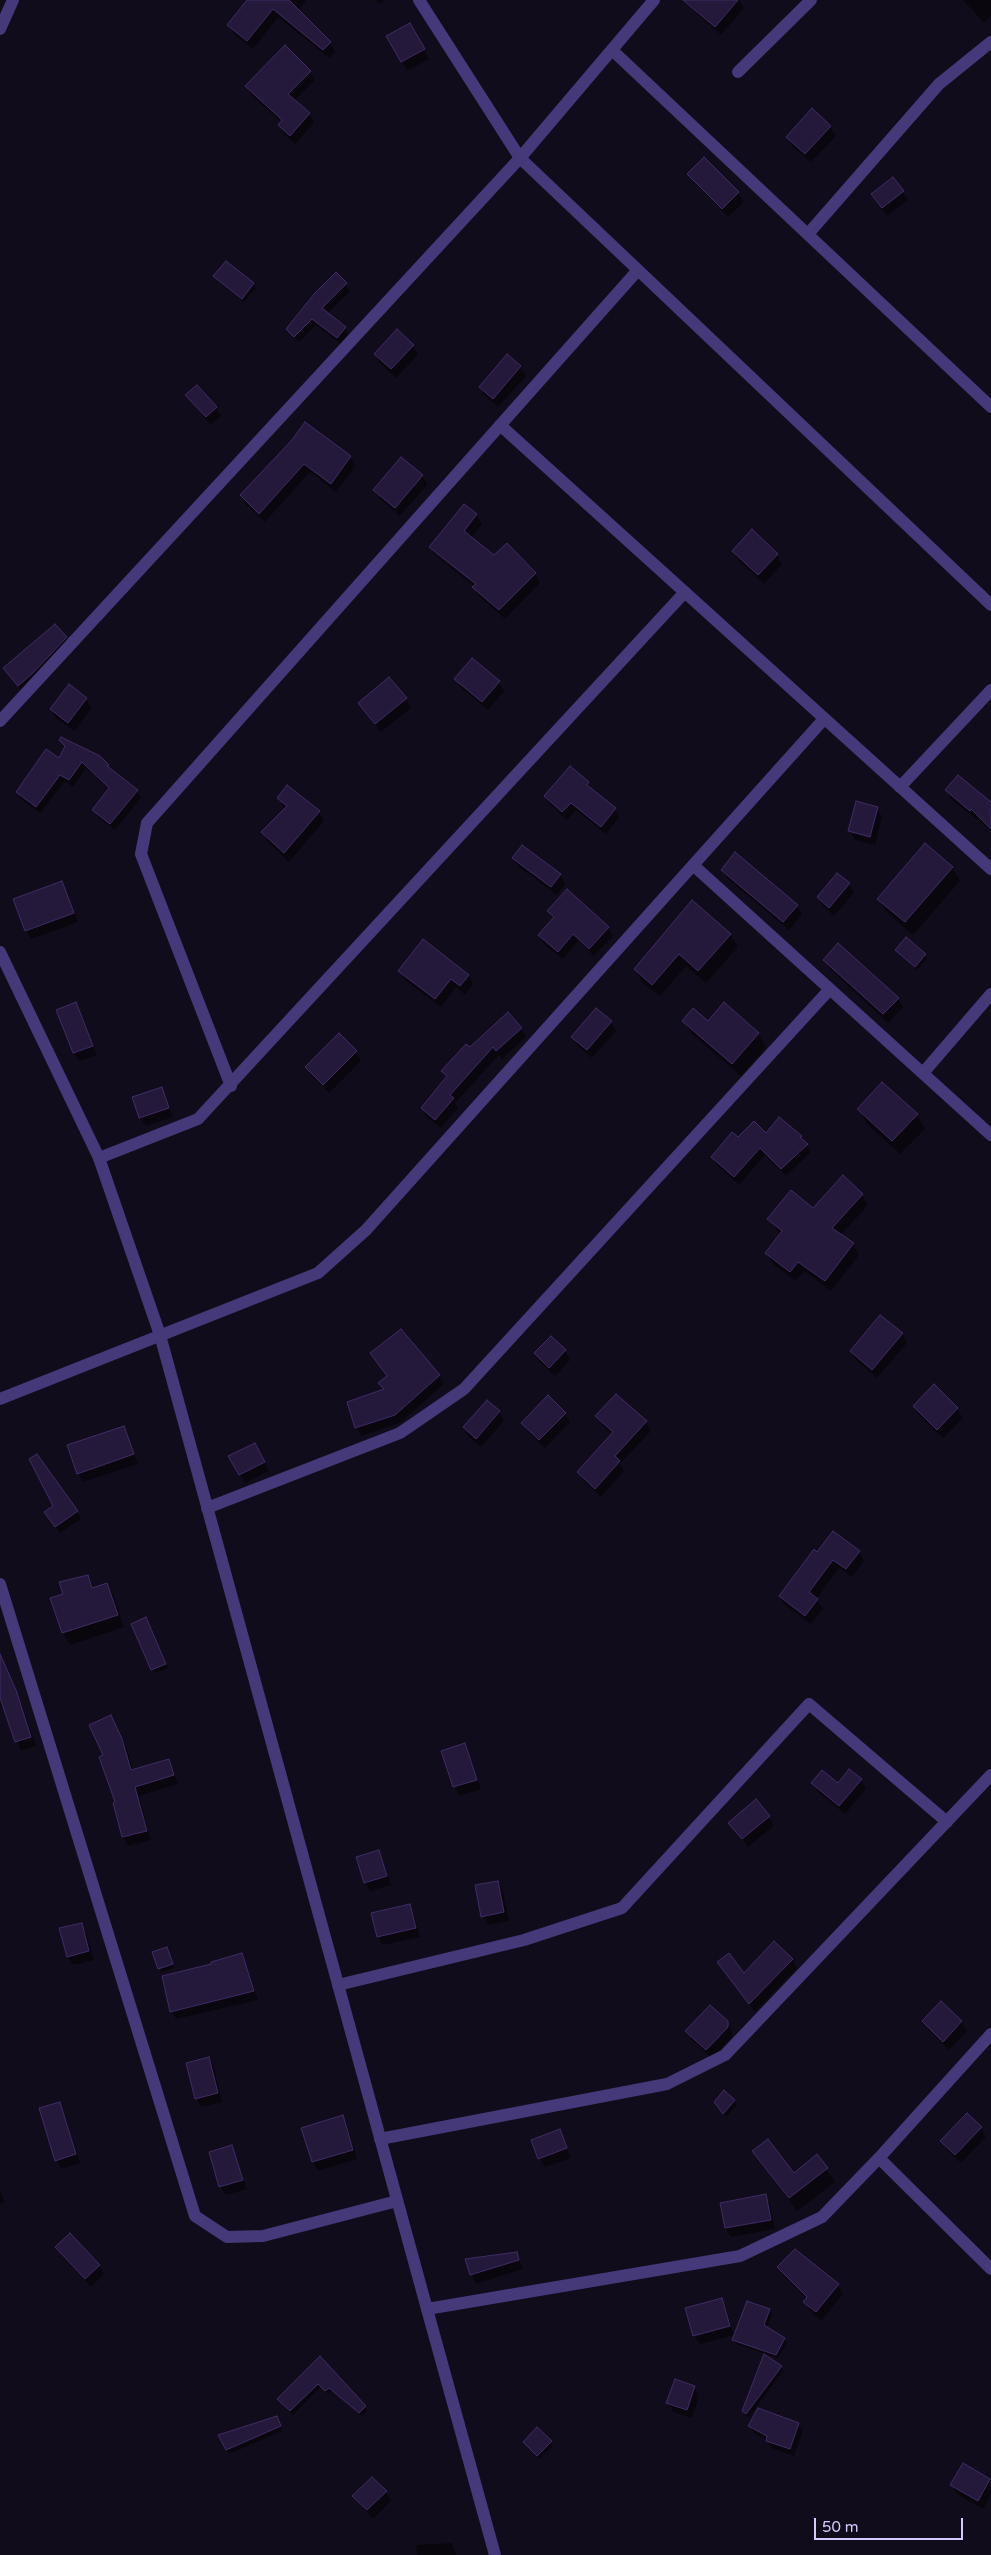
<!DOCTYPE html>
<html>
<head>
<meta charset="utf-8">
<style>
	body { margin:0 }
	#map { position:relative; width:991px; height:2555px; overflow:hidden; background:#110c1b; font-family:"Varela Round",sans-serif }
	canvas { display:block }
	.scale { position:absolute; left:814px; top:2518px; width:149px; height:22px; box-sizing:border-box; border:2px solid #d6c9fd; border-top:0; padding-left:6px; font-size:15px; line-height:18px; white-space:nowrap; color:#d6c9fd; -webkit-text-stroke:4px #110c1b; paint-order:stroke }
</style>
</head>
<body>
<div id="map">
<canvas width="991" height="2555"></canvas>
<div class="scale">50 m</div>
</div>
<script>
const g = document.querySelector('canvas').getContext('2d');
g.lineJoin = 'round';
function fill(path, color) {
  g.fillStyle = color;
  g.fill(path, 'evenodd');
}
function shape(rows) {
  const path = new Path2D();
  for (const r of rows) {
    path.moveTo(r[0], r[1]);
    for (let i = 2; i < r.length; i += 2) path.lineTo(r[i], r[i + 1]);
  }
  return path;
}
function trace(path, color, width, dash) {
  g.strokeStyle = color;
  g.lineWidth = width;
  g.lineCap = dash ? 'butt' : 'round';
  g.setLineDash(dash || []);
  g.stroke(path);
}
const shadow = shape([
	[257,0,306,0,298,11,330,43,335,52,329,58,278,17,253,49,234,34,229,25],
	[376,0,385,0,379,4],
	[698,0,739,0,744,8,721,35,698,15,692,7],
	[963,0,991,0,991,15,984,23],
	[410,24,429,59,407,71,388,36],
	[310,72,315,80,294,101,309,114,314,123,295,144,284,134,279,125,282,123,252,96,247,87],
	[830,127,836,136,811,162,792,146,787,137],
	[704,159,738,193,744,202,728,217,694,183,689,175],
	[903,192,908,200,887,216,872,194],
	[336,274,350,291,327,314,345,328,348,334,341,344,316,325,299,342,288,330],
	[215,276,253,284,256,288,244,302],
	[413,346,418,355,396,378,380,363,375,354],
	[520,367,526,376,498,407,485,396,480,387],
	[187,395,216,408,221,416,211,425],
	[305,424,350,457,356,466,336,492,310,472,265,522,246,505,241,496,293,440],
	[422,476,427,485,400,516,380,499,375,490],
	[464,505,476,515,482,524,471,538,494,556,535,574,540,583,505,619,479,596,475,587,436,556,431,548],
	[436,551,481,586,480,588,436,555],
	[733,551,777,555,782,564,764,584,738,560],
	[66,637,71,646,24,694,4,668],
	[456,679,499,682,504,691,488,710,461,688],
	[69,686,86,699,92,708,74,731,56,718,51,709],
	[406,699,411,708,381,732,359,704],
	[61,740,108,765,111,770,137,791,141,798,115,830,98,817,94,810,109,790,86,768,73,787,65,781,40,813,21,799,17,792,59,760,65,748],
	[571,768,588,783,593,792,615,809,619,817,606,834,576,810,567,820,550,804,545,796],
	[287,787,319,812,324,821,289,862,268,842,263,833,285,809,279,798],
	[947,791,991,804,991,831,952,800],
	[877,808,882,817,875,845,855,840,850,831],
	[513,858,560,875,565,884,557,895,519,867],
	[952,867,960,881,913,935,886,912,879,899],
	[722,870,797,906,802,915,789,930,728,879],
	[62,883,78,922,31,939,26,930],
	[849,884,854,893,834,916,823,906,818,898],
	[549,911,608,928,613,936,594,956,578,941,563,959,544,944,539,936,553,919],
	[730,934,738,947,706,983,686,966,660,996,642,982,635,969],
	[896,950,925,955,927,959,917,970],
	[825,960,898,999,903,1007,888,1023,830,969],
	[400,971,468,975,473,984,465,995,456,987,441,1007,405,980],
	[75,1004,97,1055,79,1061,74,1052],
	[684,1021,708,1023,758,1033,766,1047,741,1076,692,1034],
	[611,1022,616,1031,592,1058,578,1046,573,1037],
	[521,1028,526,1037,502,1059,499,1055,455,1103,458,1108,441,1128,427,1117,422,1108,447,1078,443,1071,470,1048],
	[339,1035,356,1052,361,1061,329,1093,312,1076,306,1067],
	[162,1089,173,1117,146,1126,140,1117],
	[859,1109,917,1115,925,1129,900,1154,866,1123],
	[766,1134,801,1136,811,1152,786,1176,765,1155,739,1185,717,1165,712,1157],
	[843,1177,862,1195,868,1205,841,1235,853,1244,859,1255,831,1291,804,1271,796,1281,773,1264,767,1253,781,1235,769,1220,813,1210],
	[902,1334,907,1343,877,1378,856,1360,851,1351],
	[565,1351,570,1360,555,1376,540,1362,535,1354],
	[371,1354,439,1375,444,1384,400,1423,361,1436,356,1427,384,1391,380,1383,387,1377],
	[934,1386,957,1409,963,1418,943,1438,919,1415,914,1406],
	[487,1402,499,1412,504,1421,481,1447,469,1437,464,1428],
	[565,1413,570,1422,545,1448,528,1432,523,1423],
	[597,1417,646,1422,651,1431,620,1464,624,1471,601,1497,584,1481,578,1472,612,1434,602,1425],
	[123,1427,138,1464,83,1482,78,1473],
	[259,1453,269,1471,245,1483,240,1475],
	[77,1512,81,1519,60,1533,50,1520],
	[859,1552,864,1561,852,1577,839,1568,816,1599,823,1609,811,1624,785,1605,780,1596,818,1554],
	[88,1576,95,1589,107,1585,114,1597,124,1627,70,1645,63,1633,52,1599,64,1595],
	[148,1623,168,1668,155,1673,152,1669],
	[3,1663,20,1700,36,1746,21,1751,4,1705,0,1707,0,1664],
	[115,1725,127,1749,133,1771,168,1760,178,1784,139,1796,151,1840,128,1846,123,1837,114,1803,116,1803,105,1756],
	[464,1744,481,1789,459,1796,442,1751],
	[861,1780,866,1789,845,1814,818,1792,813,1783,838,1785],
	[769,1817,774,1826,748,1847,729,1823],
	[379,1851,391,1885,370,1891,365,1882],
	[497,1882,503,1891,509,1921,488,1925,483,1916],
	[409,1905,414,1914,420,1937,383,1945,378,1937],
	[81,1924,86,1933,94,1960,73,1965,68,1957],
	[169,1952,174,1968,161,1972,159,1968],
	[242,1955,258,2000,176,2019,172,2011,213,1965],
	[792,1959,797,1968,755,2012,718,1963,744,1975],
	[941,2003,961,2022,967,2031,949,2050,929,2030,924,2022],
	[727,2022,732,2031,732,2037,712,2058,692,2040,687,2031],
	[209,2058,214,2067,222,2102,201,2107,196,2098],
	[734,2101,737,2105,726,2117,718,2106],
	[59,2103,64,2112,80,2163,62,2169,56,2160],
	[342,2117,347,2126,357,2159,318,2171,313,2162],
	[981,2128,986,2137,961,2163,947,2150,942,2141],
	[559,2131,571,2158,545,2167,540,2158],
	[231,2147,247,2189,226,2195,220,2187,210,2153],
	[754,2152,794,2174,817,2156,835,2182,797,2211],
	[0,2191,5,2202,0,2204],
	[765,2196,770,2205,775,2229,731,2237,726,2228,722,2204],
	[57,2247,99,2265,104,2274,91,2287,62,2256],
	[516,2253,523,2269,476,2284,466,2260],
	[778,2268,838,2285,843,2294,821,2321,810,2311,805,2302,807,2299,784,2276],
	[721,2300,726,2309,734,2335,700,2344,694,2335],
	[748,2302,770,2310,772,2314,767,2328,784,2339,787,2343,778,2358,736,2344,734,2340],
	[781,2367,783,2371,749,2417,745,2415,743,2411],
	[308,2371,365,2407,367,2411,362,2416,332,2391,328,2394,321,2387,293,2415,281,2403],
	[694,2387,699,2396,692,2418,673,2412,668,2403],
	[278,2421,282,2431,229,2454,220,2436],
	[798,2424,803,2431,794,2456,771,2448,767,2440,754,2433,750,2426],
	[551,2442,553,2446,540,2459,524,2443],
	[989,2480,991,2495,983,2509,957,2494,952,2485],
	[386,2492,391,2501,373,2519,354,2496],
	[452,2543,456,2555,417,2555,416,2545]
]);
const building = shape([
	[247,0,289,0,331,42,323,50,273,9,247,41,227,25,247,0],
	[683,0,738,0,715,27,683,0],
	[410,23,425,49,401,62,386,36,410,23],
	[285,45,311,71,288,94,310,113,290,136,278,125,282,120,245,86,285,45],
	[812,108,831,126,805,154,786,137,812,108],
	[704,157,739,192,722,209,687,174,704,157],
	[893,177,904,191,882,208,871,194,893,177],
	[226,261,254,283,242,299,213,276,226,261],
	[336,272,347,283,322,308,346,327,337,338,312,319,294,337,286,329,315,293,336,272],
	[397,329,414,345,391,369,374,354,397,329],
	[507,354,521,366,493,399,479,387,507,354],
	[197,385,217,407,206,417,185,395,197,385],
	[305,422,351,456,331,484,304,464,259,514,240,495,292,440,305,422],
	[401,457,423,475,395,508,373,490,401,457],
	[464,504,477,514,464,531,494,555,507,543,536,573,499,610,472,587,476,584,429,547,464,504],
	[752,529,778,554,758,575,732,551,752,529],
	[55,624,67,637,33,673,18,686,3,668,55,624],
	[472,658,500,681,482,702,454,679,472,658],
	[389,677,407,698,375,724,358,703,389,677],
	[69,684,87,698,68,723,50,709,69,684],
	[61,737,100,756,109,765,107,766,138,790,110,824,92,810,109,788,82,762,69,780,60,775,36,807,16,792,46,749,59,758,65,746,59,740,61,737],
	[570,766,589,782,587,785,616,808,601,827,571,803,562,812,544,796,570,766],
	[958,775,991,802,991,829,971,809,970,811,945,790,958,775],
	[287,785,320,811,284,853,261,832,287,806,277,798,287,785],
	[856,801,878,807,870,837,848,831,856,801],
	[925,843,953,867,905,922,877,899,925,843],
	[522,845,561,874,551,887,512,858,522,845],
	[735,852,798,905,783,922,721,870,735,852],
	[837,873,850,883,829,908,817,897,837,873],
	[62,881,74,913,25,931,13,899,62,881],
	[567,889,609,927,589,949,573,934,558,952,538,935,554,917,547,911,567,889],
	[692,900,731,934,698,971,679,954,652,985,634,969,692,900],
	[906,937,926,954,915,967,895,950,906,937],
	[423,939,469,975,460,986,451,979,435,999,398,971,423,939],
	[838,943,899,998,883,1014,823,960,838,943],
	[76,1002,93,1046,73,1053,56,1010,76,1002],
	[724,1002,759,1033,732,1064,682,1021,693,1008,708,1021,724,1002],
	[596,1008,612,1021,587,1050,571,1037,596,1008],
	[508,1012,522,1028,496,1051,493,1047,450,1095,454,1098,435,1120,421,1108,447,1076,441,1071,466,1044,470,1047,508,1012],
	[339,1033,357,1051,323,1085,305,1067,339,1033],
	[882,1082,918,1114,892,1141,857,1109,882,1082],
	[162,1087,169,1108,139,1118,132,1097,162,1087],
	[779,1117,802,1136,800,1137,808,1144,781,1169,760,1148,734,1177,711,1157,732,1132,738,1137,754,1121,766,1133,779,1117],
	[843,1175,863,1194,832,1228,854,1243,825,1281,798,1262,790,1272,765,1253,782,1231,767,1219,791,1190,813,1208,843,1175],
	[880,1315,903,1333,872,1370,850,1351,880,1315],
	[401,1329,440,1375,395,1415,355,1428,347,1402,384,1389,378,1383,387,1376,370,1353,401,1329],
	[551,1336,566,1350,549,1368,534,1353,551,1336],
	[934,1384,958,1408,937,1430,913,1406,934,1384],
	[616,1394,647,1421,615,1456,620,1461,595,1489,577,1472,613,1432,595,1416,616,1394],
	[548,1395,566,1413,539,1440,521,1423,548,1395],
	[487,1400,500,1411,476,1439,463,1427,487,1400],
	[124,1426,134,1454,77,1474,67,1445,124,1426],
	[255,1443,265,1462,239,1475,228,1456,255,1443],
	[37,1454,78,1511,55,1527,44,1512,53,1506,29,1459,37,1454],
	[833,1531,860,1551,846,1569,833,1560,809,1592,818,1599,805,1616,779,1596,814,1549,817,1552,833,1531],
	[88,1575,92,1588,107,1583,118,1615,62,1633,50,1598,63,1594,59,1582,88,1575],
	[146,1617,166,1664,151,1670,131,1624,146,1617],
	[0,1654,16,1690,31,1737,15,1742,0,1698,0,1654],
	[111,1715,122,1739,131,1770,169,1759,174,1775,135,1787,147,1831,122,1837,113,1803,115,1802,99,1757,103,1755,89,1725,111,1715],
	[465,1743,477,1780,453,1787,441,1751,465,1743],
	[849,1769,862,1779,839,1806,811,1783,822,1770,838,1783,849,1769],
	[756,1799,770,1816,742,1839,728,1823,756,1799],
	[379,1850,387,1876,364,1883,356,1857,379,1850],
	[498,1881,504,1912,481,1917,475,1885,498,1881],
	[410,1904,416,1928,377,1937,371,1913,410,1904],
	[82,1923,89,1951,67,1957,59,1928,82,1923],
	[774,1941,793,1959,749,2004,717,1962,729,1953,744,1973,774,1941],
	[167,1947,173,1964,158,1969,152,1952,167,1947],
	[242,1953,254,1991,170,2012,162,1976,211,1964,211,1962,242,1953],
	[941,2001,962,2021,943,2042,922,2021,941,2001],
	[710,2005,728,2021,728,2027,706,2050,685,2031,710,2005],
	[209,2057,218,2093,195,2099,186,2063,209,2057],
	[724,2090,735,2100,723,2114,714,2102,724,2090],
	[60,2102,76,2154,55,2161,39,2108,60,2102],
	[967,2113,982,2127,955,2155,940,2141,967,2113],
	[343,2115,353,2150,312,2162,301,2128,343,2115],
	[560,2129,567,2148,538,2159,531,2140,560,2129],
	[768,2139,794,2173,817,2154,828,2168,789,2198,752,2151,768,2139],
	[232,2145,243,2180,219,2187,209,2152,232,2145],
	[766,2194,771,2220,725,2228,720,2203,766,2194],
	[70,2233,100,2265,85,2279,55,2247,70,2233],
	[795,2249,839,2284,816,2312,803,2302,807,2297,777,2267,795,2249],
	[517,2252,519,2260,470,2275,465,2259,517,2252],
	[722,2298,730,2326,693,2336,685,2308,722,2298],
	[747,2301,770,2309,764,2325,785,2338,776,2355,732,2340,747,2301],
	[764,2354,782,2366,746,2414,742,2411,764,2354],
	[320,2356,366,2406,359,2413,329,2388,325,2391,318,2384,290,2411,277,2399,320,2356],
	[675,2379,695,2386,687,2410,666,2403,675,2379],
	[758,2408,799,2423,790,2449,766,2441,767,2436,748,2426,758,2408],
	[277,2416,281,2426,226,2450,218,2435,277,2416],
	[537,2427,552,2441,537,2456,523,2442,537,2427],
	[963,2463,990,2479,978,2501,950,2485,963,2463],
	[372,2477,387,2491,367,2510,352,2496,372,2477]
]);
const minor = shape([
	[419,0,520,158,991,605],
	[0,29,13,0],
	[612,50,991,407],
	[738,72,811,0],
	[808,234,939,84,991,42],
	[500,425,991,869],
	[900,787,991,690],
	[693,865,991,1135],
	[923,1073,991,994],
	[231,1086,141,854,147,823,638,270],
	[99,1158,198,1119,685,592],
	[0,1399,318,1273,366,1230,824,719],
	[207,1508,400,1433,464,1389,830,989],
	[0,1584,195,2216,227,2237,263,2236,397,2201],
	[338,1985,524,1940,622,1908,809,1704,947,1822],
	[380,2139,667,2084,725,2055,991,1775],
	[879,2158,991,2269],
	[427,2309,495,2555]
]);
const tertiary = shape([
	[0,721,520,158,654,0],
	[0,952,99,1158,160,1335,427,2309,740,2256,822,2217,879,2158,991,2034]
]);
fill(shadow, '#0007');
fill(building, '#25193b');
trace(building, '#402c66', 1);
trace(minor, '#453979', 12);
trace(tertiary, '#453979', 12);
</script>
</body>
</html>
